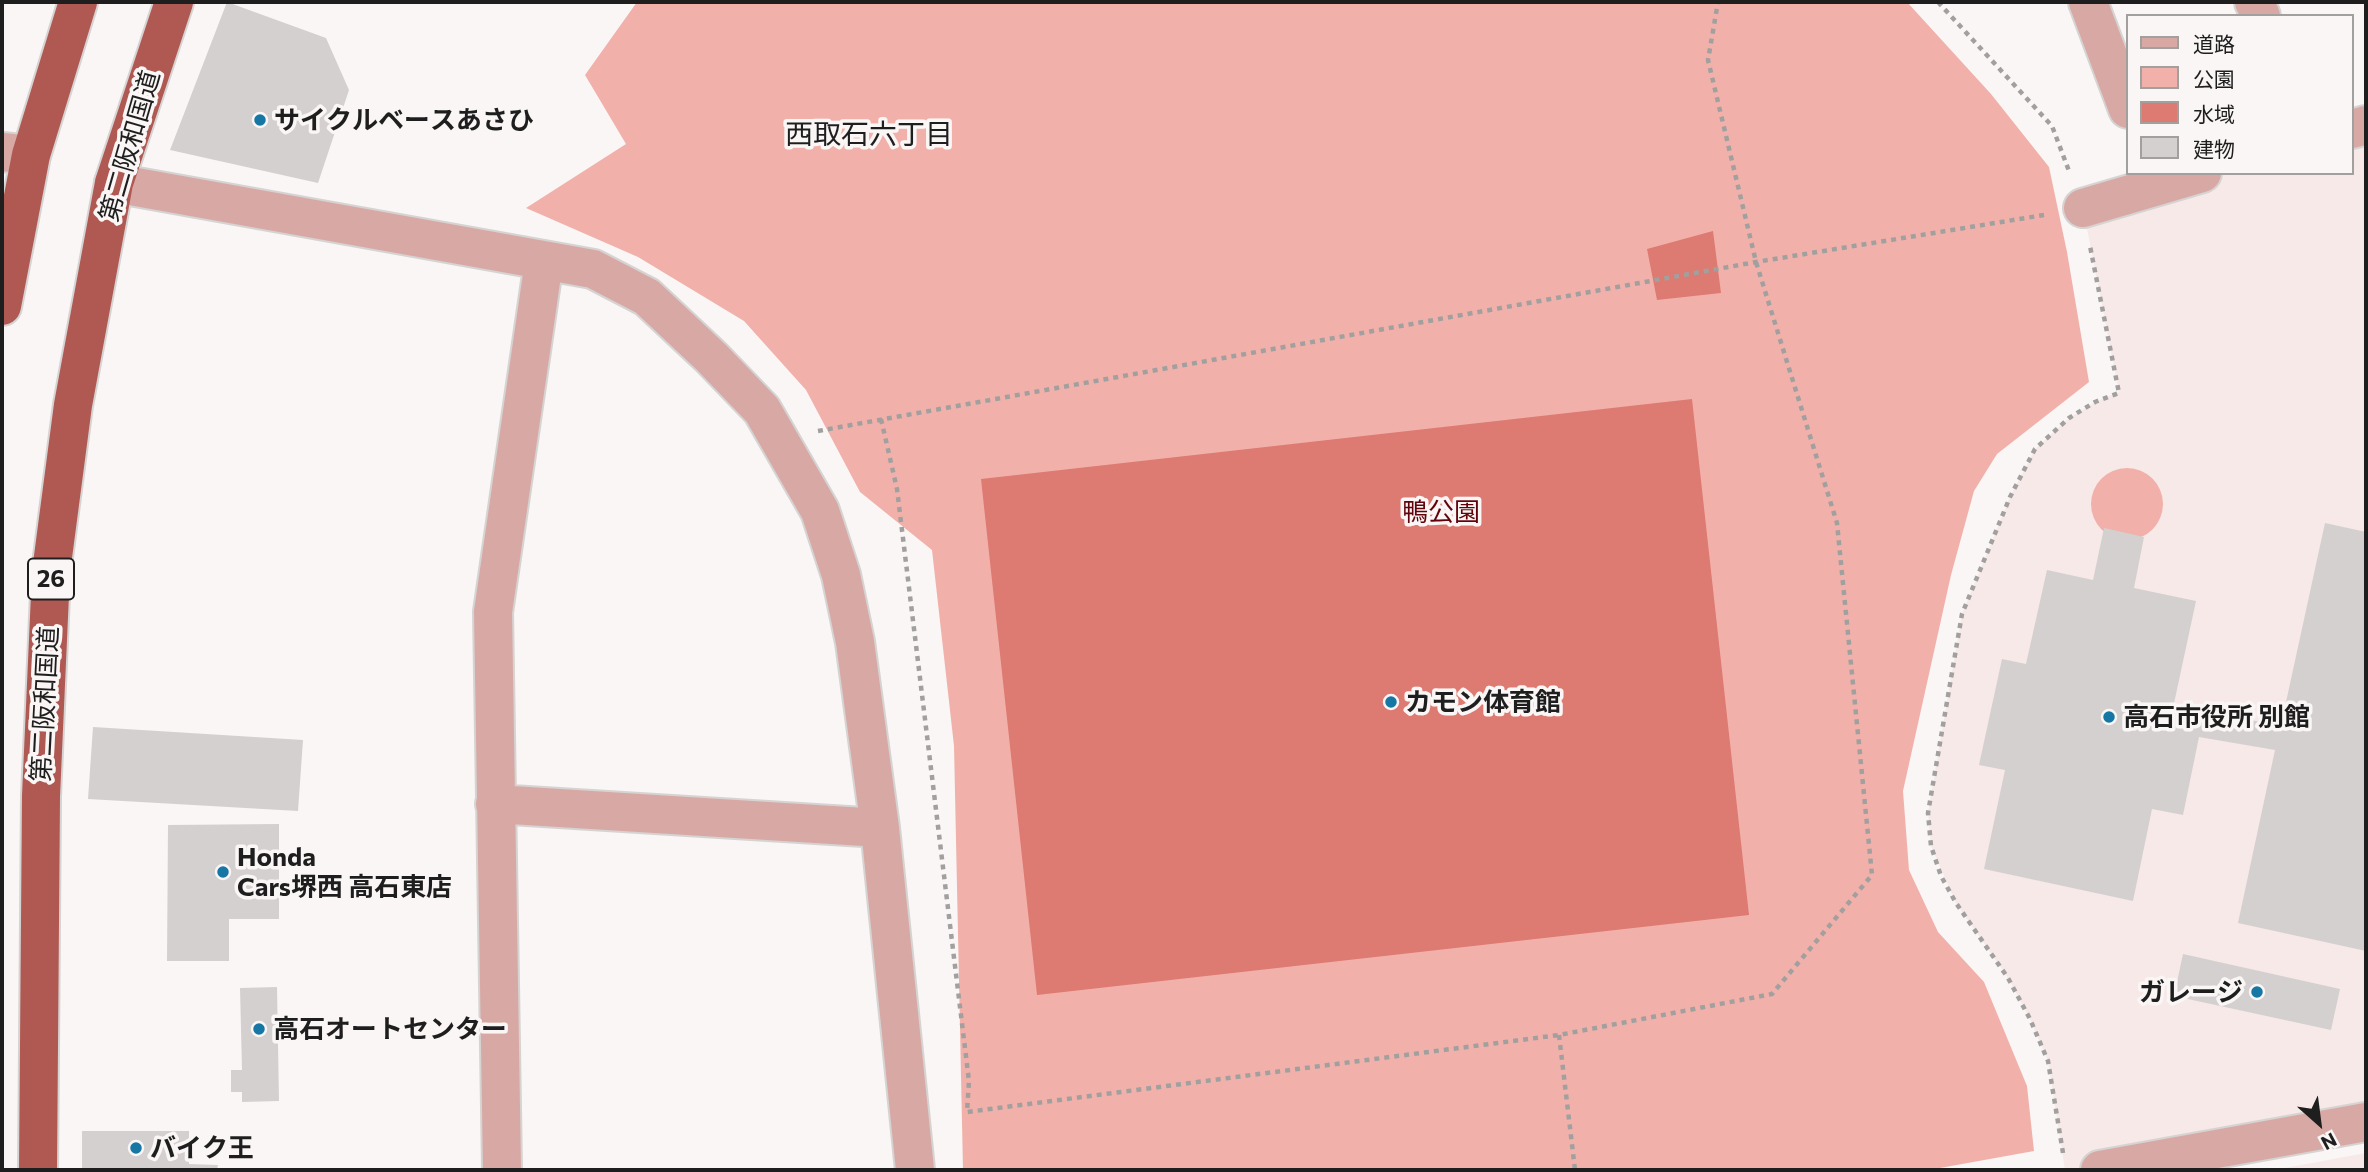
<!DOCTYPE html>
<html>
<head>
<meta charset="utf-8">
<style>
	body { margin:0 }
	#map { position:relative; width:2368px; height:1172px; overflow:hidden; background:#f9f6f5; font-family:Commissioner,"Noto Sans JP",sans-serif }
	canvas { display:block }
	.frame { position:absolute; inset:0; border:4px solid #1f1e1e; pointer-events:none }
	.legend { position:absolute; left:2126px; top:14px; width:228px; height:161px; box-sizing:border-box; background:#f9f6f5; border:2px solid #a2a09f; margin:0; padding:9px 12px; list-style:none; font-size:21px; color:#1f1e1e }
	.legend li { display:flex; align-items:center; gap:14px; height:35px }
	.legend b { width:35px; border:2px solid #a2a09f }
	.north { position:absolute; left:2284px; top:1088px; width:70px; height:70px; -webkit-text-stroke:5px #f9f6f5; paint-order:stroke; rotate:152deg; font-size:19px; font-weight:700; line-height:28px; text-align:center; color:#1f1e1e }
	.north::after { content:''; display:block; margin:auto; width:24px; height:32px; background:#1f1e1e; clip-path:polygon(50% 0,100% 100%,50% 72%,0 100%) }
</style>
</head>
<body>
<div id="map">
<canvas width="2368" height="1172"></canvas>
<div class="frame"></div>
<ul class="legend">
<li><b style="height:9px;background:#d8a9a4"></b>道路</li>
<li><b style="height:19px;background:#f1b1aa"></b>公園</li>
<li><b style="height:19px;background:#dd7a72"></b>水域</li>
<li><b style="height:19px;background:#d4d0d0"></b>建物</li>
</ul>
<div class="north">N</div>
</div>
<script>
const g = document.querySelector('canvas').getContext('2d');
g.lineJoin = 'round';
function fill(path, color) {
  g.fillStyle = color;
  g.fill(path, 'evenodd');
}
function shape(rows) {
  const path = new Path2D();
  for (const r of rows) {
    if (r.length === 3) {
      path.moveTo(r[0] + r[2], r[1]);
      path.arc(r[0], r[1], r[2], 0, 2 * Math.PI);
      continue;
    }
    path.moveTo(r[0], r[1]);
    for (let i = 2; i < r.length; i += 2) path.lineTo(r[i], r[i + 1]);
  }
  return path;
}
function trace(path, color, width, dash) {
  g.strokeStyle = color;
  g.lineWidth = width;
  g.lineCap = dash ? 'butt' : 'round';
  g.setLineDash(dash || []);
  g.stroke(path);
}
function write(font, color, halo, rows, align = 'center') {
  g.font = font + ' Commissioner,"Noto Sans JP",sans-serif';
  g.lineWidth = 7;
  g.setLineDash([]);
  g.textBaseline = 'middle';
  g.strokeStyle = halo;
  g.fillStyle = color;
  for (const [text, x, y, turn = 0] of rows) {
    g.save();
    g.translate(x, y);
    g.rotate((+turn || 0) * Math.PI / 180);
    g.textAlign = isNaN(turn) ? turn : align;
    if (halo) g.strokeText(text, 0, 0);
    g.fillText(text, 0, 0);
    g.restore();
  }
}
const built = shape([
	[2366,125,2366,1122,2100,1170,2065,1170,2048,1061,2030,1019,2008,978,1956,903,1931,846,1928,813,1962,614,2010,497,2035,449,2069,418,2095,402,2119,392,2083,208,2202,173,2352,173,2352,129],
	[2366,1153,2366,1170,2274,1170]
]);
const green = shape([
	[637,2,1907,2,1991,94,2049,167,2067,252,2089,382,1997,454,1974,491,1951,575,1903,791,1909,870,1938,932,1984,982,2027,1086,2034,1151,1929,1170,963,1170,954,746,932,550,860,492,806,390,744,321,638,257,526,208,626,144,585,75],
	[2127,504,36]
]);
const water = shape([
	[1713,231,1721,293,1657,300,1647,249],
	[1692,399,1749,915,1037,995,981,479]
]);
const building = shape([
	[227,2,326,38,349,90,318,183,170,150],
	[2325,523,2366,532,2366,951,2238,923,2275,750,2199,737,2183,815,2152,809,2133,901,1984,869,2005,770,1979,765,2002,659,2026,664,2047,570,2093,580,2104,528,2144,537,2134,588,2196,601,2173,708,2281,725],
	[93,727,303,740,298,811,88,799],
	[279,824,279,919,229,919,229,961,167,961,168,825],
	[2183,954,2340,989,2331,1030,2174,996],
	[277,987,279,1101,242,1102,242,1092,231,1092,231,1070,242,1070,240,988],
	[82,1131,189,1131,189,1164,218,1165,217,1170,82,1170]
]);
const path = shape([
	[1938,2,2052,126,2069,171],
	[881,419,897,489,969,1081,967,1112,1559,1035,1772,994,1872,875,1837,523,1756,262,1708,60,1718,2],
	[818,431,1756,262,2044,215],
	[1559,1035,1575,1170],
	[2063,1153,2048,1061,2030,1019,2008,978,1956,903,1941,876,1931,846,1928,813,1962,614,2010,497,2035,449,2069,418,2095,402,2119,393,2090,246]
]);
const minor = shape([
	[2088,2,2128,109],
	[2254,2,2261,16],
	[2352,129,2366,125],
	[2,152,31,155],
	[114,183,593,269,647,297,712,358,762,410,820,511,841,575,855,642,880,828,915,1170],
	[2083,208,2202,173],
	[495,804,880,828],
	[502,1170,493,612,544,261],
	[2100,1170,2366,1122]
]);
const trunk = shape([
	[2,306,31,155,78,2],
	[38,1170,41,796,51,572,73,405,114,183,174,2]
]);
const markers = [
	[260,120,7,"#1777a4"],
	[1391,702,7,"#1777a4"],
	[2109,717,7,"#1777a4"],
	[223,872,7,"#1777a4"],
	[2257,992,7,"#1777a4"],
	[259,1029,7,"#1777a4"],
	[136,1148,7,"#1777a4"]
];
const shields = [
	[51,579,46]
];
const shieldNames = [
	["26",51,579]
];
const poiNames = [
	["サイクルベースあさひ",274,120],
	["カモン体育館",1405,702],
	["高石市役所 別館",2123,717],
	["Honda",237,857],
	["Cars堺西 高石東店",237,887],
	["ガレージ",2243,992,"right"],
	["高石オートセンター",273,1029],
	["バイク王",150,1148]
];
const streetNames = [
	["第二阪和国道",130,146,-74],
	["第二阪和国道",45,704,-87]
];
const parkNames = [
	["鴨公園",1441,512]
];
const neighbourhoodNames = [
	["西取石六丁目",869,135]
];
fill(built, '#f6e9e7');
fill(green, '#f1b1aa');
fill(water, '#dd7a72');
fill(building, '#d4d0d0');
trace(minor, '#d6d3d3', 42);
trace(trunk, '#d6d3d3', 42);
trace(path, '#a2a09f', 4.5, [5, 5]);
trace(minor, '#d8a9a4', 38);
trace(trunk, '#b05852', 38);
for (const [x, y, r, color] of markers) {
  const dot = new Path2D();
  dot.arc(x, y, r, 0, 2 * Math.PI);
  g.fillStyle = color;
  g.fill(dot);
  trace(dot, '#f9f6f5', 2.5);
}
for (const [x, y, w] of shields) {
  const box = new Path2D();
  box.roundRect(x - w / 2, y - 20.5, w, 41, 5);
  g.fillStyle = '#f9f6f5';
  g.fill(box);
  trace(box, '#1f1e1e', 2);
}
write('bold 24px', '#1f1e1e', null, shieldNames);
write('bold 26px', '#1f1e1e', '#f9f6f5', poiNames, 'left');
write('26px', '#1f1e1e', '#f9f6f5', streetNames);
write('26px', '#61030b', '#f9f6f5', parkNames);
write('28px', '#1f1e1e', '#f9f6f5', neighbourhoodNames);
</script>
</body>
</html>
